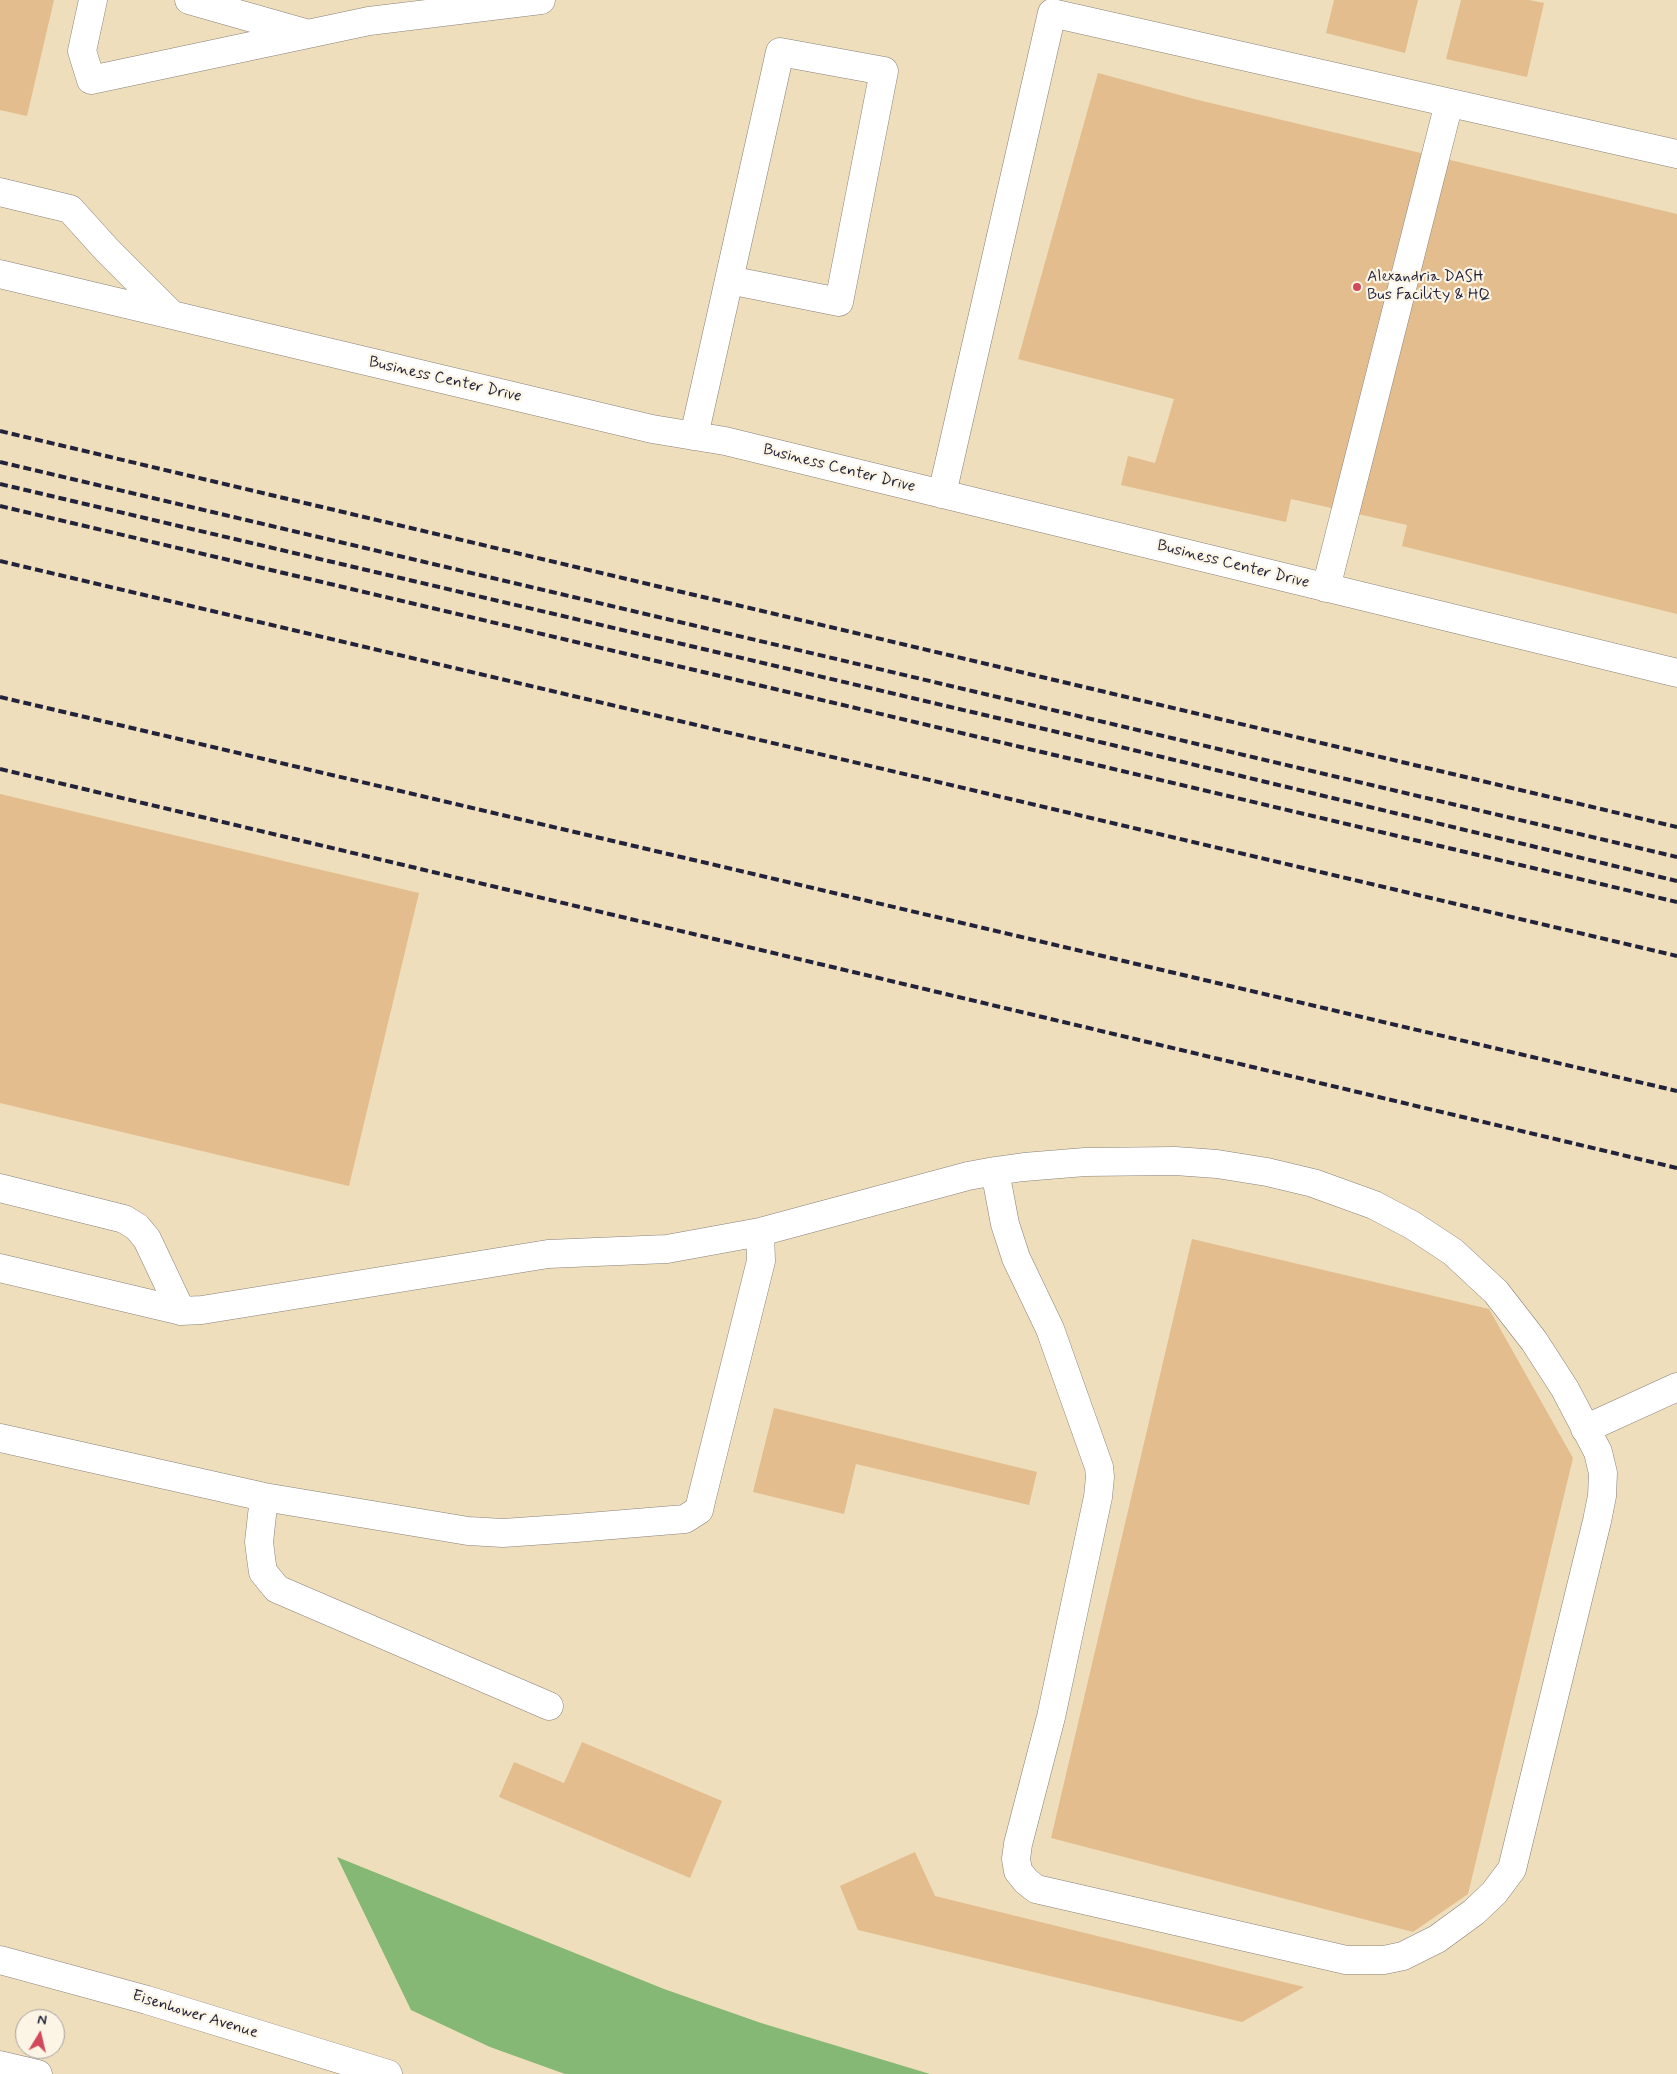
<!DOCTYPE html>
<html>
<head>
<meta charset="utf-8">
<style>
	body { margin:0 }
	#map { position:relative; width:1677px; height:2074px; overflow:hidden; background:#eedebb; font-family:Mynerve,sans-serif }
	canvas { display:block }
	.north { position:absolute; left:15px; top:2009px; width:50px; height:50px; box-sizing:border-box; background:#fcf5e5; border:1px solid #a5a1a1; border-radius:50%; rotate:9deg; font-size:14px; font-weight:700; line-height:20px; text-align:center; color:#22223b }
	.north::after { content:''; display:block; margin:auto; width:18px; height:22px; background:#d1495b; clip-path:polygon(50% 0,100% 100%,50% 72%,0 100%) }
</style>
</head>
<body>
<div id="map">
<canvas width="1677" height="2074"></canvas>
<div class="north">N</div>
</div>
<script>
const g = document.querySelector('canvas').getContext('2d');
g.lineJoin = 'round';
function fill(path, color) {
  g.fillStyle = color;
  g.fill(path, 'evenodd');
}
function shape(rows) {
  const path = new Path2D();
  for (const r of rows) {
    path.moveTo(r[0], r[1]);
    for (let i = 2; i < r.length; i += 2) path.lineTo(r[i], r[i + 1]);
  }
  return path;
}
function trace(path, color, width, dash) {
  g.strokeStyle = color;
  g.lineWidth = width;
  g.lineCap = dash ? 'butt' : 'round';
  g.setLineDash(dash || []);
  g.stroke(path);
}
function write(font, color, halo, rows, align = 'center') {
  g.font = font + ' Mynerve,sans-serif';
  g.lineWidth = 4.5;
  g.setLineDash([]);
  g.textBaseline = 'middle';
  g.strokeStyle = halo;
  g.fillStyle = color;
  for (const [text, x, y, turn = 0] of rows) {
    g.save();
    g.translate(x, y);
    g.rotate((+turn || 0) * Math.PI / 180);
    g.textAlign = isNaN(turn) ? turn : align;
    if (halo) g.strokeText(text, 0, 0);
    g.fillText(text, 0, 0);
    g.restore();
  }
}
const forest = shape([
	[337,1857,664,1989,761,2023,930,2074,565,2074,490,2047,411,2010]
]);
const building = shape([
	[0,0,54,0,27,116,0,110],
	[1334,0,1418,0,1405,53,1326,33],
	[1461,0,1529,0,1544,3,1527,77,1446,59],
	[1098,73,1198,100,1677,214,1677,614,1402,546,1407,525,1291,499,1286,522,1121,485,1128,456,1155,463,1174,399,1018,359],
	[0,794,419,893,349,1186,0,1103],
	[1192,1239,1489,1309,1573,1458,1468,1894,1413,1932,1051,1838],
	[774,1408,1037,1472,1029,1505,856,1464,844,1514,753,1492],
	[582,1742,722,1801,690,1878,499,1797,514,1762,564,1783],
	[915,1852,935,1896,1304,1987,1242,2022,858,1930,840,1886]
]);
const minor = shape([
	[93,0,82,51,91,80,369,21,541,0],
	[189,0,305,33],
	[0,192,70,209,107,250,172,315],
	[0,274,652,429,725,441,1677,673],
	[694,436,729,280,780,52,884,71,839,302,729,280],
	[942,494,1052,13,1677,154],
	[1326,588,1449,103],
	[0,1188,124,1219,137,1227,147,1239,181,1311],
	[0,1268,181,1311,202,1310,548,1254,667,1249,760,1232,968,1176,995,1171,1024,1167,1085,1162,1175,1161,1217,1164,1267,1172,1313,1183,1374,1205,1412,1225,1453,1252,1496,1292,1534,1341,1565,1389,1598,1452,1603,1473,1602,1496,1597,1521,1512,1869,1494,1893,1474,1912,1437,1939,1403,1956,1384,1960,1346,1960,1036,1889,1026,1881,1018,1871,1016,1859,1018,1844,1051,1717,1098,1497,1100,1477,1099,1467,1050,1329,1016,1258,1005,1224,995,1171],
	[1585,1429,1677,1387],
	[0,1438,264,1497,468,1531,503,1533,576,1528,685,1519,699,1510,702,1497,761,1261,760,1232],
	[264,1497,259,1542,261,1558,263,1572,277,1589,549,1706]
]);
const major = shape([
	[0,1960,147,2000,388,2074],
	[0,2065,38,2074]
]);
const rail = shape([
	[0,431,1677,827],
	[0,462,1677,857],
	[0,484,1104,743,1677,881],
	[0,506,1677,902],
	[0,561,1677,956],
	[0,697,1677,1091],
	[0,769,1677,1168]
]);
const markers = [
	[1357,287,5,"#d1495b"]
];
const poiNames = [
	["Alexandria DASH",1367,278],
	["Bus Facility & HQ",1367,296]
];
const streetNames = [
	["Business Center Drive",445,380,13],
	["Business Center Drive",839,469,14],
	["Business Center Drive",1233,565,14],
	["Eisenhower Avenue",195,2015,17]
];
fill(forest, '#84b874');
fill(building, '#e3bd8d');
trace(minor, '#88807b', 29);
trace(major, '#88807b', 29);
trace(minor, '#fff', 28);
trace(major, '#fff', 28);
trace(rail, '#22223b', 4, [8, 4]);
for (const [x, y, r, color] of markers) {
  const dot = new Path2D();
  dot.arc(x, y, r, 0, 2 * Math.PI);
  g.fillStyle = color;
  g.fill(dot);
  trace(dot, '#fcf5e5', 2);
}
write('16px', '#22223b', '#fcf5e5', poiNames, 'left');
write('16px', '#22223b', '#fcf5e5', streetNames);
</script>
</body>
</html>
